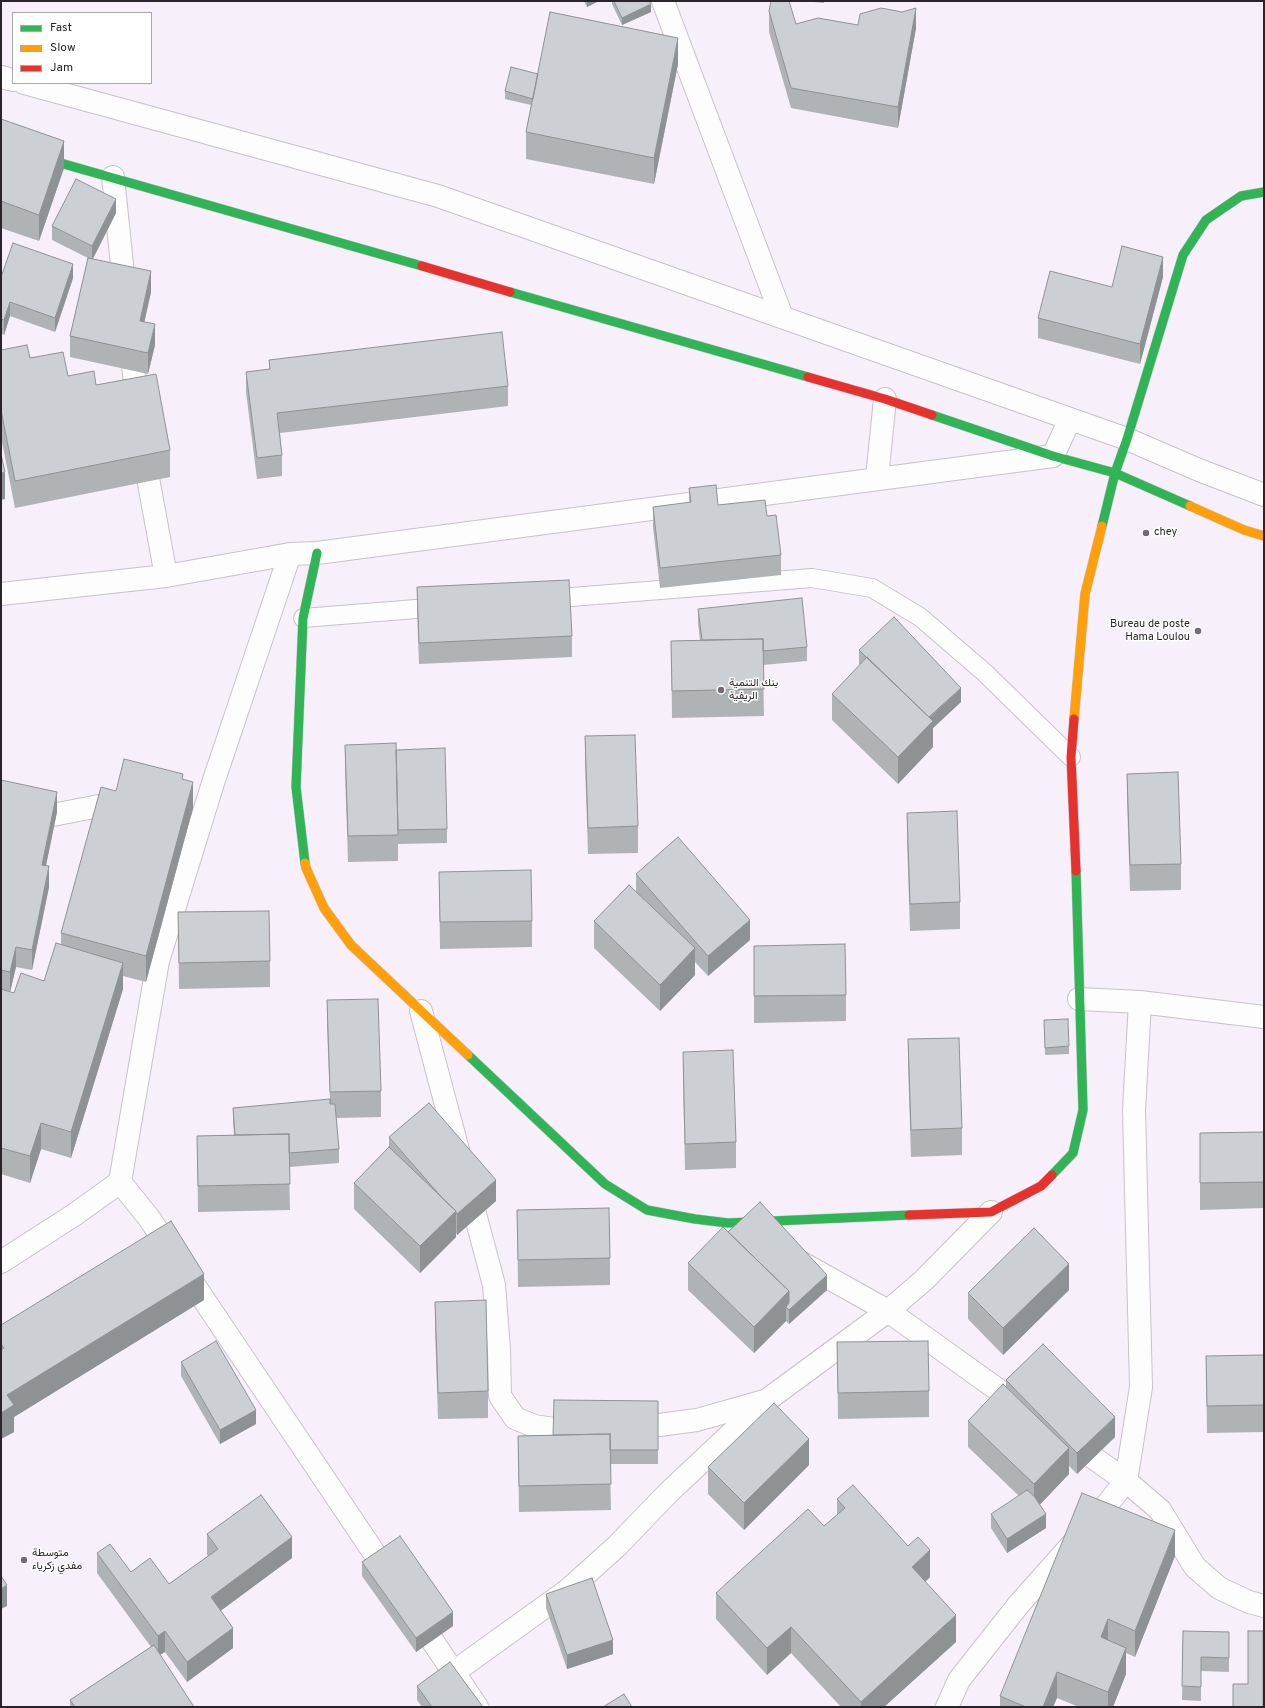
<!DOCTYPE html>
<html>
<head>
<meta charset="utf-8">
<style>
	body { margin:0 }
	#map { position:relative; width:1265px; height:1708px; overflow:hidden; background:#f7effa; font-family:Overpass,sans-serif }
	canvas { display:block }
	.frame { position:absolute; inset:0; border:2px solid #2a232c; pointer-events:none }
	.legend { position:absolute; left:12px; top:12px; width:140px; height:72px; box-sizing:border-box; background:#fff; border:1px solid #aaa7ab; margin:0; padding:5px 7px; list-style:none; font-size:12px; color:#2a232c }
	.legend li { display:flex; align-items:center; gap:8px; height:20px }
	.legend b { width:20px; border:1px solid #aaa7ab }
</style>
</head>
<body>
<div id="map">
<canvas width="1265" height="1708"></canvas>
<div class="frame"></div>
<ul class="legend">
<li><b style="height:5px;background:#30b455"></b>Fast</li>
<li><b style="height:5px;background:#ff9f0a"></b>Slow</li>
<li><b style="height:5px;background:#e5322d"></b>Jam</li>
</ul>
</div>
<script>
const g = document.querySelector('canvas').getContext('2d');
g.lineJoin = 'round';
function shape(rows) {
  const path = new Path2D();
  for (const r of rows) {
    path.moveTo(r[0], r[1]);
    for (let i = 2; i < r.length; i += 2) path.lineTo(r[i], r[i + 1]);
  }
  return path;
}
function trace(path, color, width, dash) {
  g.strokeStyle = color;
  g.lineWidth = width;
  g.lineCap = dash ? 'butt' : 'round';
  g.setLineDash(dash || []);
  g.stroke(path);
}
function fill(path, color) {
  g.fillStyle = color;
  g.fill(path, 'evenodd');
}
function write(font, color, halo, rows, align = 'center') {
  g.font = font + ' Overpass,Vazirmatn,sans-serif';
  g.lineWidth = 3;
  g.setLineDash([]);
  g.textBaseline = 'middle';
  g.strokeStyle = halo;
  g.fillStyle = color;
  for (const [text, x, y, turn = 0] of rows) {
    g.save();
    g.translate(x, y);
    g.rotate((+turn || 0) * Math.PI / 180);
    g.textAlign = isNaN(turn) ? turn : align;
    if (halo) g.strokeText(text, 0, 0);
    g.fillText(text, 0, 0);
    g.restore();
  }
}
const lane = shape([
	[546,599,812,578,872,588,920,617,984,672,1071,757],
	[303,618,441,607]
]);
const street = shape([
	[663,1,782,317],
	[1,77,13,80],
	[24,83,438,196,1127,439,1199,470,1264,495],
	[113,177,125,294],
	[130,342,138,407],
	[143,451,166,576],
	[877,478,885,399],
	[1,594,166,576,290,554,317,553,1053,456,1070,419],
	[1,825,125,801],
	[1079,999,1140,1002,1264,1017],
	[421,1011,494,1285,499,1349,500,1396,515,1418,534,1426,567,1431,583,1431],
	[120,1182,149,1218,391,1578],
	[1,1262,74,1215,120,1182,158,961,213,783,290,554],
	[802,1263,888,1311,1022,1407],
	[628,1429,697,1420,764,1401],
	[1070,1441,1126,1481,1160,1510,1195,1567,1219,1588,1249,1602,1264,1606],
	[415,1615,477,1707],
	[454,1672,568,1590,617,1546,668,1493,767,1400,888,1311,924,1280,991,1212],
	[947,1707,959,1680,1019,1604,1100,1513,1126,1481,1141,1387,1134,1110,1140,1002]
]);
const fast = shape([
	[1,146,422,266],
	[510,292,808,377],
	[932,415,1053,456,1115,473,1190,506],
	[1102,526,1115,473,1127,439,1183,255,1206,220,1241,196,1264,192],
	[305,863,296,787,303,618,317,553],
	[468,1055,605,1184,647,1210,695,1219,728,1223,909,1215],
	[1052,1175,1073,1153,1083,1110,1076,871]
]);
const slow = shape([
	[1190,506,1244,530,1264,536],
	[1074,719,1085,594,1102,526],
	[305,863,306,868,324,908,351,945,468,1055]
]);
const jam = shape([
	[422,266,510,292],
	[808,377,885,399,932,415],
	[1074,719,1071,757,1076,871],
	[909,1215,991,1212,1041,1186,1052,1175]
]);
const wall = shape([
	[584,1,599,1,587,7],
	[612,1,649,1,651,12,622,25,612,4],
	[803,1,824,1,824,3],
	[769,11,796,24,858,25,916,28,898,128,791,108,769,32],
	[678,64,654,184,526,159,526,132,531,105,505,99,505,91,538,74],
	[1,119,64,168,39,241,1,228],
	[116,213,93,259,151,292,144,322,155,345,148,374,70,357,70,336,88,258,52,240,52,226],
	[1,277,73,278,55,332,10,316,4,335,1,333],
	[1163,277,1140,364,1038,338,1038,318,1112,287],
	[1,350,30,358,68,376,96,385,170,450,170,477,15,508,1,437],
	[269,360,508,386,508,406,280,433,282,455,282,476,257,479,246,392,246,372,269,369],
	[689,488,718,505,767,516,781,555,781,575,660,588,653,527,653,507,689,503],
	[417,587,572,636,572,657,419,664,417,608],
	[698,609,807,647,807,661,763,665,764,716,672,718,671,641,700,640,698,623],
	[859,650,961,702,933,728,933,747,898,784,832,720,832,694,860,665,859,664],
	[585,736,638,826,638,853,588,854,585,763],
	[345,745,396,750,447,829,447,843,398,844,398,861,348,862,345,771],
	[1127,774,1181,864,1181,890,1130,891,1127,800],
	[183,779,193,808,146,982,123,976,123,989,71,1158,41,1149,30,1183,1,1174,1,780,57,812,46,865,49,887,32,970,16,967,10,992,14,993,44,981,61,944,61,933,116,791],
	[907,813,960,902,960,929,910,931,907,839],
	[439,872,532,921,532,947,440,949],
	[636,874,750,940,708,976,695,962,695,975,660,1011,594,948,594,921,636,891],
	[178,912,270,961,270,987,179,989],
	[754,946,846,995,846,1021,754,1023],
	[327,1000,381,1091,381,1117,336,1118,339,1149,339,1163,289,1167,290,1210,198,1212,197,1136,234,1135,233,1122,233,1108,330,1100,327,1027],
	[1044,1020,1069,1046,1069,1054,1045,1055],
	[908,1039,962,1128,962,1155,911,1157,908,1065],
	[683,1052,736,1142,736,1168,685,1170,683,1078],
	[1264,1132,1264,1208,1200,1210,1200,1133],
	[389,1137,496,1201,457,1235,456,1233,456,1237,420,1273,354,1209,354,1183,389,1147],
	[517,1210,610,1258,610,1285,518,1287],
	[728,1232,827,1290,789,1324,786,1321,754,1353,688,1290,688,1263],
	[1069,1290,1003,1355,968,1319,968,1293],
	[204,1300,14,1417,14,1432,1,1439,1,1325],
	[435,1302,488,1391,488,1418,438,1419,435,1328],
	[837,1342,929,1391,929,1417,838,1419],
	[1264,1355,1264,1432,1207,1433,1206,1356],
	[181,1362,256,1424,220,1444,181,1376],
	[1006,1380,1115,1437,1077,1474,1069,1466,1069,1474,1039,1505,1046,1528,1007,1553,991,1528,991,1514,1019,1496,968,1447,968,1421,1006,1386],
	[658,1401,658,1464,610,1464,611,1510,519,1512,518,1436,553,1435],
	[809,1465,744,1530,708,1494,708,1467],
	[837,1499,930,1577,925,1582,956,1642,884,1707,841,1707,791,1653,767,1675,716,1619,716,1593,824,1526,837,1515],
	[207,1534,292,1558,220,1611,233,1648,187,1682,165,1652,160,1655,194,1707,70,1707,70,1700,151,1647,97,1573,97,1553,131,1572,169,1584,208,1556,207,1555],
	[1175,1556,1135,1657,1126,1653,1126,1674,1113,1707,1079,1707,1057,1698,1053,1707,1000,1707,1000,1696],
	[362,1562,453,1626,416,1652,362,1576],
	[546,1594,613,1654,567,1669,546,1608],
	[1183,1631,1229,1646,1229,1672,1201,1671,1201,1701,1182,1700],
	[417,1686,483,1707,422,1707,417,1700]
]);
const shadedWall = shape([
	[587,1,599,1,587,7],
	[651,4,651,12,622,25,622,18],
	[916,8,916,28,898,128,898,107],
	[678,38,678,64,654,184,654,158],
	[64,141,64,168,39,241,39,215],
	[116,199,116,213,92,260,92,246],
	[1163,257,1163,277,1140,364,1140,344],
	[73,264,73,278,55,332,55,318],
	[151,271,151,292,140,342,140,321],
	[10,302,10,316,4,335,4,320],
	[155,324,155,345,148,374,148,353],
	[5,472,5,499,1,500,1,473],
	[961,688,961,702,933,728,933,747,898,784,898,757,926,721],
	[193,782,193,808,146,982,146,956],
	[57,792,57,812,42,885,42,865],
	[49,866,49,887,32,970,32,950],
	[750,920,750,940,708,976,708,956],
	[16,947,16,967,10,992,10,972],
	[695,948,695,975,660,1011,660,985],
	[123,963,123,989,71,1158,71,1132],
	[41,1123,41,1149,30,1183,30,1156],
	[496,1180,496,1201,457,1235,457,1214],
	[456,1211,456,1237,420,1273,420,1246],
	[1069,1264,1069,1290,1003,1355,1003,1328],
	[204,1274,204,1300,14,1417,14,1432,1,1439,1,1413,7,1395],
	[827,1275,827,1290,789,1324,789,1310],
	[789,1291,789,1310,786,1307,786,1321,754,1353,754,1327],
	[256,1410,256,1424,220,1444,220,1430],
	[1115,1417,1115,1437,1077,1474,1077,1453],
	[809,1439,809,1465,744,1530,744,1503],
	[1069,1448,1069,1474,1034,1511,1034,1484],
	[1046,1514,1046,1528,1007,1553,1007,1539],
	[1175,1530,1175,1556,1135,1657,1135,1631],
	[292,1537,292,1558,211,1618,211,1597],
	[930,1550,930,1577,912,1594,912,1567],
	[7,1585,7,1606,1,1609,1,1589],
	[453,1612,453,1626,416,1652,416,1638],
	[956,1615,956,1642,884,1707,861,1707,861,1702],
	[1108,1619,1108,1646,1101,1637],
	[791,1627,791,1653,767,1675,767,1648],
	[233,1628,233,1648,187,1682,187,1662],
	[165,1631,165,1652,158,1656,158,1636],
	[613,1640,613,1654,567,1669,567,1655],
	[1126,1648,1126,1674,1113,1707,1108,1707,1108,1692],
	[1057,1672,1057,1698,1053,1707,1043,1707]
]);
const building = shape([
	[614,1,649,1,651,4,622,18,614,1],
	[771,1,789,1,796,24,818,18,858,25,860,14,881,8,902,12,916,8,898,107,791,88,769,11,771,1],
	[550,12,678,38,654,158,526,132,550,12],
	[511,67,538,74,533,99,505,91,511,67],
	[1,119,64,141,39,215,1,201,1,119],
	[76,179,116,199,92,246,52,226,76,179],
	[13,243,73,264,55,318,10,302,4,320,1,319,1,277,13,243],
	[1122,246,1163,257,1140,344,1038,318,1050,271,1112,287,1122,246],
	[88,258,151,271,140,321,155,324,148,353,70,336,88,258],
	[502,332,508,386,277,413,282,455,257,458,246,372,270,369,269,360,502,332],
	[27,345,30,358,63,352,68,376,94,371,96,385,156,374,170,450,15,481,1,410,1,350,27,345],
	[1,454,5,472,1,473,1,454],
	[716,485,718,505,765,500,767,516,776,515,781,555,660,568,653,507,691,502,689,488,716,485],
	[569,580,572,636,419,643,417,587,569,580],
	[802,598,807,647,763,651,763,639,702,640,698,609,802,598],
	[894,617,961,688,929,717,867,658,859,650,894,617],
	[763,639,764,689,672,691,671,641,763,639],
	[867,657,933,721,898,757,832,694,867,657],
	[635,735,638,826,588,828,585,736,635,735],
	[396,743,398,835,348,836,345,745,396,743],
	[445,748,447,829,398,830,396,750,445,748],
	[124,759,183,774,182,779,193,782,146,956,61,933,101,787,116,791,124,759],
	[1178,772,1181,864,1130,865,1127,774,1178,772],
	[1,780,57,792,42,865,49,866,32,950,16,947,10,972,1,970,1,780],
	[957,811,960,902,910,904,907,813,957,811],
	[678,837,750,920,708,956,636,874,678,837],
	[531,870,532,921,440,922,439,872,531,870],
	[629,885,695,948,660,985,594,921,629,885],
	[269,911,270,961,179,963,178,912,269,911],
	[56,943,123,963,71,1132,41,1123,30,1156,1,1148,1,989,14,993,21,973,44,981,56,943],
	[845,944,846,995,754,996,754,946,845,944],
	[378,999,381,1091,330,1092,327,1000,378,999],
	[1068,1019,1069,1046,1045,1048,1044,1020,1068,1019],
	[959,1038,962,1128,911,1130,908,1039,959,1038],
	[733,1050,736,1142,685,1144,683,1052,733,1050],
	[330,1099,330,1104,335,1104,339,1149,289,1153,289,1134,235,1135,233,1108,330,1099],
	[429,1103,496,1180,457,1214,456,1213,456,1211,443,1199,389,1137,429,1103],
	[1264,1132,1264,1182,1200,1183,1200,1133,1264,1132],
	[289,1134,290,1184,198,1186,197,1136,289,1134],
	[389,1147,456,1211,420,1246,354,1183,389,1147],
	[760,1202,827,1275,789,1310,786,1307,789,1303,789,1291,728,1232,760,1202],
	[609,1208,610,1258,518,1260,517,1210,609,1208],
	[171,1221,204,1274,7,1395,14,1405,1,1413,1,1350,4,1348,1,1344,1,1325,171,1221],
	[723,1227,789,1291,754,1327,688,1263,723,1227],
	[1034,1228,1069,1264,1003,1328,968,1293,1034,1228],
	[486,1300,488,1391,438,1393,435,1302,486,1300],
	[216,1341,256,1410,220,1430,181,1362,216,1341],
	[928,1341,929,1391,838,1393,837,1342,928,1341],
	[1043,1344,1115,1417,1077,1453,1006,1380,1043,1344],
	[1264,1355,1264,1405,1207,1406,1206,1356,1264,1355],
	[1003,1384,1069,1448,1034,1484,968,1421,1003,1384],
	[554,1400,658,1401,658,1450,610,1450,610,1434,553,1435,554,1400],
	[774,1403,809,1439,744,1503,708,1467,774,1403],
	[610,1434,611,1484,519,1486,518,1436,610,1434],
	[853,1485,908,1546,918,1537,930,1550,912,1567,956,1615,861,1702,791,1627,767,1648,716,1593,808,1509,824,1526,845,1508,837,1499,853,1485],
	[1027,1490,1034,1496,1046,1514,1007,1539,991,1514,1027,1490],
	[1082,1493,1175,1530,1135,1631,1108,1619,1101,1637,1126,1648,1108,1692,1057,1672,1043,1707,1026,1707,1000,1696,1082,1493],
	[261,1495,292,1537,211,1597,233,1628,187,1662,165,1631,158,1636,97,1553,110,1544,131,1572,150,1558,169,1584,218,1549,207,1534,261,1495],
	[400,1536,453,1612,416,1638,362,1562,400,1536],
	[1,1576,7,1585,1,1589,1,1576],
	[592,1578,613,1640,567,1655,546,1594,592,1578],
	[1183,1631,1229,1632,1229,1658,1201,1657,1201,1687,1182,1686,1183,1631],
	[1248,1631,1263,1631,1263,1707,1233,1707,1233,1684,1248,1684,1248,1631],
	[154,1645,194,1707,75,1707,70,1700,154,1645],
	[450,1662,483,1707,432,1707,417,1686,450,1662],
	[624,1694,632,1707,603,1707,624,1694]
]);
const markers = [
	[1146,533,4,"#726a74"],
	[1198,631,4,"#726a74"],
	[721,690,4,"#726a74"],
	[24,1560,4,"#726a74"]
];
const poiNames = [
	["chey",1154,533],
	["Bureau de poste",1190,625,"right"],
	["Hama Loulou",1190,638,"right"],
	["بنك التنمية",729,684],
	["الريفية",729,697],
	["متوسطة",32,1554],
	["مفدي زكرياء",32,1567]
];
trace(lane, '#c8c1ca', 20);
trace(street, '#c8c1ca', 24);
trace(fast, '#c8c1ca', 10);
trace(slow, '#c8c1ca', 10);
trace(jam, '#c8c1ca', 10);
trace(lane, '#fefdfe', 18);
trace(street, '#fefdfe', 22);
trace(fast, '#30b455', 9);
trace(slow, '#ff9f0a', 9);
trace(jam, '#e5322d', 9);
fill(wall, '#afb3b6');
fill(shadedWall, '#8f9294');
fill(building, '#ccd0d4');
trace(building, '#8f9294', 1);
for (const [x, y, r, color] of markers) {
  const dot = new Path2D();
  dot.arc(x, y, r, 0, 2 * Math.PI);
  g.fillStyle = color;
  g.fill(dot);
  trace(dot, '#fff', 1.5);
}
write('11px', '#2a232c', '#fff', poiNames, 'left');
</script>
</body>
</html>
